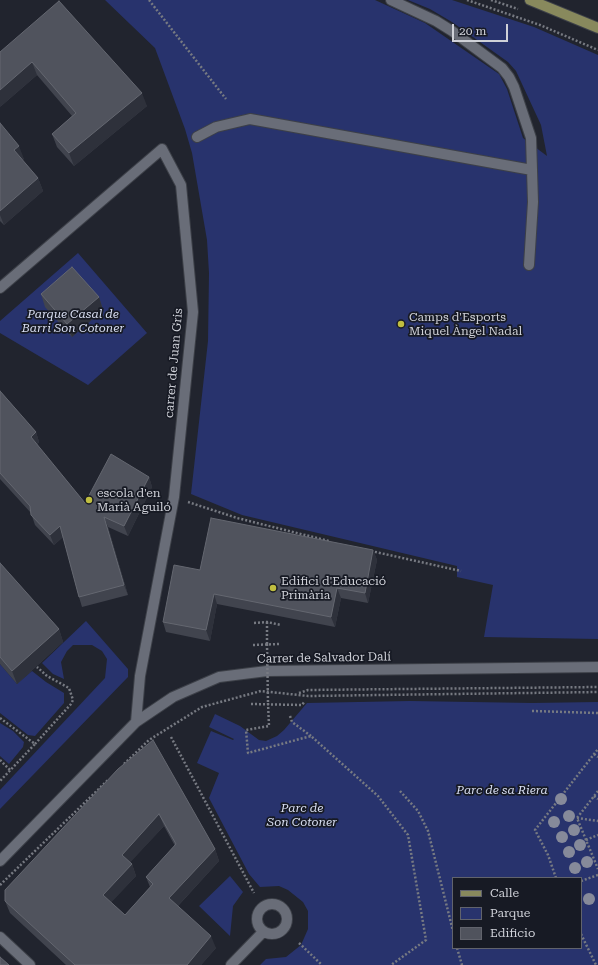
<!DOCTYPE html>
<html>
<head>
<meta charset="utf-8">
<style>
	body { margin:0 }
	#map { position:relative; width:598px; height:965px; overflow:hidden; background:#21242e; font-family:"Roboto Serif",serif }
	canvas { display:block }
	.legend { position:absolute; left:452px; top:877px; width:130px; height:72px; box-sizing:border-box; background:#171a24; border:1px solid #61636c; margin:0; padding:5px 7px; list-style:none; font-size:12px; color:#cfd1d8 }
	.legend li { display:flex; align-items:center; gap:8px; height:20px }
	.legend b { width:20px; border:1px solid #61636c }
	.scale { position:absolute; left:452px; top:24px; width:56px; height:18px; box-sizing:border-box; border:2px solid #cfd1d8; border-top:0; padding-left:5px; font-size:12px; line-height:14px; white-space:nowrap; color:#cfd1d8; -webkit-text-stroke:3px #171a24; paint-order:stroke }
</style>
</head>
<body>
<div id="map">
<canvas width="598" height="965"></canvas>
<ul class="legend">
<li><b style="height:5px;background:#88895d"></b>Calle</li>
<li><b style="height:11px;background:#28336d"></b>Parque</li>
<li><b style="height:11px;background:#50535d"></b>Edificio</li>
</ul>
<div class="scale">20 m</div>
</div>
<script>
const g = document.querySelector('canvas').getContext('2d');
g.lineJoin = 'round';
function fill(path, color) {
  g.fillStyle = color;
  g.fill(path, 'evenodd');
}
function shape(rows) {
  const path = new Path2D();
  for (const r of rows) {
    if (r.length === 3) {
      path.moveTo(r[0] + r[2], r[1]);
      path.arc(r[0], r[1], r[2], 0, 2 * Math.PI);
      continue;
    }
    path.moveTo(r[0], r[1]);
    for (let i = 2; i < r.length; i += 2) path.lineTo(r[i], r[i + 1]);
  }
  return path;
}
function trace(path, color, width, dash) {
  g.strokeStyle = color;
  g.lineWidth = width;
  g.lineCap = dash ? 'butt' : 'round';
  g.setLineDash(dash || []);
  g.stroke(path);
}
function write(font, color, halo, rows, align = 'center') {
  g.font = font + ' "Roboto Serif",serif';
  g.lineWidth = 3.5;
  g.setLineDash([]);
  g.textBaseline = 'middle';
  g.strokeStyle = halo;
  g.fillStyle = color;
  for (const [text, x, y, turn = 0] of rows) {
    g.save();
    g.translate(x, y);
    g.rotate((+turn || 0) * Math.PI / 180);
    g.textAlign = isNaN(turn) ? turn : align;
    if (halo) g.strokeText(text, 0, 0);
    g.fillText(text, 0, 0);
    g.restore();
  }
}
const green = shape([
	[105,0,375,0,425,23,499,74,507,89,523,138,547,156,541,125,516,71,508,62,452,22,430,9,408,0,452,0,534,27,598,55,598,639,484,637,493,585,457,577,457,566,242,515,191,494,208,341,209,273,207,240,192,153,185,129,155,48],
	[78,253,147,333,88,385,0,333,0,321],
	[86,621,128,669,128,677,0,809,0,790,105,678,107,659,102,651,92,645,73,645,67,651,61,662,64,679,53,674,42,663],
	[0,664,17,684,32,671,46,682,64,693,64,703,35,736,28,735,0,713],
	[410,701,532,703,598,702,598,965,260,965,266,959,286,957,301,945,308,929,308,911,303,902,288,890,279,886,260,887,249,874,209,798,219,773,197,763,211,731,233,740,234,739,209,727,215,714,240,726,259,740,266,741,277,736,284,730,307,703],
	[453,878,581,878,581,948,453,948],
	[0,723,13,731,24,742,23,747,9,764,0,756],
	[230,876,243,892,233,906,230,936,199,906]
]);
const path = shape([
	[149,0,226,99],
	[467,0,540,25,598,50],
	[491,0,518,9],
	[188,502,237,518,329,541],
	[371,551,461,571],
	[254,623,267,622,281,625],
	[267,644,267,622],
	[253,645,279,644],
	[299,693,308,690,598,687],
	[268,703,269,726,246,730,248,753,311,736,378,796,408,835,426,940,391,965],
	[251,704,302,705,305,701],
	[532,711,598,713],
	[290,716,292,722,311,736],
	[0,718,35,744,0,781],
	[171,737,254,893],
	[35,744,71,704,73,700,69,688,47,676,37,667],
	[594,754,598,757],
	[0,760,10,770],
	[124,764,149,740,202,707,261,691,308,696,598,692],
	[400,791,418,811,428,831,453,931],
	[598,791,577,818,598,869],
	[594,796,598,799],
	[577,818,598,821],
	[586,840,598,835],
	[556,878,548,855,535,830,598,749],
	[581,881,598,875],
	[0,885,108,780],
	[581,934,596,965],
	[299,943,322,965],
	[457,948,462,965]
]);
const minor = shape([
	[391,0,436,21,452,31,502,68,509,77,514,87,531,138,533,202,529,265],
	[197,137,216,127,250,119,532,170],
	[0,288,162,149,181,185,193,312,174,497,140,676,136,722],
	[0,861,136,722,173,697,219,677,267,671,598,667],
	[272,919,15],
	[0,937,30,965],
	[231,965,263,932]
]);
const major = shape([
	[530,0,598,28]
]);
const pathBridge = shape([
	[267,644,268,703]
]);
const trees = [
	[561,799],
	[569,816],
	[554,822],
	[574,830],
	[562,837],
	[580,845],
	[569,852],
	[587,862],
	[575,868],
	[589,899]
];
const wall = shape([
	[59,1,147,106,74,166,57,147,52,134,72,116,37,75,0,107],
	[0,123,24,159,22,160,38,178,43,191,4,225,0,221],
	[41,294,99,297,103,310,72,337,45,307],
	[0,391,36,432,39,442,37,445,85,503,149,477,152,487,128,536,108,527,128,595,82,607,79,597,63,537,54,545,35,525,31,513,0,479],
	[373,550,377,560,368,603,341,598,335,627,217,604,210,641,166,632,163,622,200,570],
	[0,563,59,629,63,642,17,684,0,664],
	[118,769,215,849,219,861,178,906,216,948,201,965,66,965,10,913,5,901],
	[164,826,175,846,146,877,150,887,125,915,111,902,136,876,132,864,130,862]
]);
const shadedWall = shape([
	[32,62,37,75,0,107,0,90],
	[142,93,147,106,74,166,69,153],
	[19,146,24,159,19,163,14,150],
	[38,178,43,191,4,225,0,215,0,211],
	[99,297,103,310,72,337,67,324],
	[36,432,39,442,35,448,31,437],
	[149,477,152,487,128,536,124,526],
	[104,517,108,527,128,595,124,585],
	[60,526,64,536,54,545,50,535],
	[373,550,377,560,368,603,365,593],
	[337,588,341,598,335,627,331,617],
	[214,594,217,604,210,641,206,630],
	[59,629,63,642,17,684,12,671],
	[159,814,164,826,126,867,122,855],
	[215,849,219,861,174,910,169,898],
	[132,864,136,876,107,907,103,895],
	[211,936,216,948,201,965,187,965]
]);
const building = shape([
	[59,1,142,93,69,153,52,134,76,113,32,62,0,90,0,52,59,1],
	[0,123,19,146,14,150,38,178,0,211,0,123],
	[72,267,99,297,67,324,41,294,72,267],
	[0,391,36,432,31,437,85,503,111,454,149,477,124,526,104,517,124,585,79,597,60,526,50,535,31,515,30,506,0,473,0,391],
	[211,518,373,550,365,593,337,588,331,617,214,594,206,630,163,622,174,565,200,570,211,518],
	[0,563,59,629,12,671,0,657,0,563],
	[153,740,215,849,169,898,211,936,187,965,75,965,5,901,5,890,118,769,153,740],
	[159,814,176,844,146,877,153,884,125,915,103,895,132,864,122,855,159,814],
	[0,957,9,965,0,965,0,957]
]);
const markers = [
	[401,324,4,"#c0be40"],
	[89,500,4,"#c0be40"],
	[273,588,4,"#c0be40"]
];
const parkNames = [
	["Parque Casal de",73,314],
	["Barri Son Cotoner",73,328],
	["Parc de sa Riera",502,790],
	["Parc de",302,808],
	["Son Cotoner",302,822]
];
const poiNames = [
	["Camps d'Esports",409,317],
	["Miquel Àngel Nadal",409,331],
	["escola d'en",97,493],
	["Marià Aguiló",97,507],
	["Edifici d'Educació",281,581],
	["Primària",281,595]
];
const streetNames = [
	["carrer de Juan Gris",174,363,-85],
	["Carrer de Salvador Dalí",324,658,-1]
];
fill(green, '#28336d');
trace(minor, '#3d4048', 12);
trace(major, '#3d4048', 12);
trace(path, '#777a82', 2.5, [2, 2]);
trace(minor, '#696d78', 10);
trace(major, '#88895d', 10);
trace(pathBridge, '#777a82', 2.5, [2, 2]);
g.fillStyle = '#868a9a';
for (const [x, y] of trees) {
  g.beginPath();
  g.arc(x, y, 6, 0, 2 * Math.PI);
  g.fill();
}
fill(wall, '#41444e');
fill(shadedWall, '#2e313b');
fill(building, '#50535d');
trace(building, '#646770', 1);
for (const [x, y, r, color] of markers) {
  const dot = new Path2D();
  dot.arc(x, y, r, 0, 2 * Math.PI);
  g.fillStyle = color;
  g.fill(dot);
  trace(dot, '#171a24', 1.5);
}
write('italic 12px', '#d8def2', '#171a24', parkNames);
write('12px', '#cfd1d8', '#171a24', poiNames, 'left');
write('12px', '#cfd1d8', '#171a24', streetNames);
</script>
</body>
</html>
